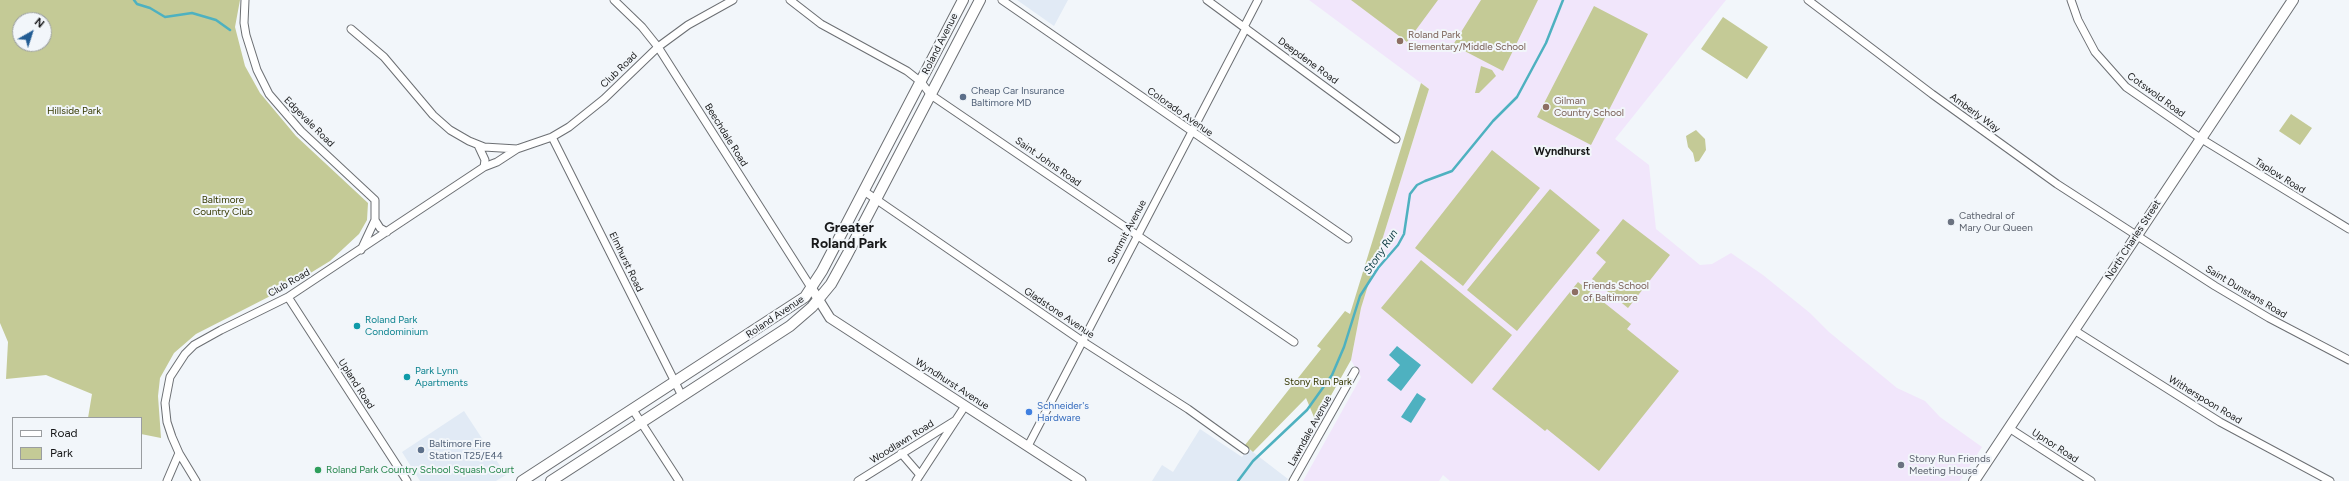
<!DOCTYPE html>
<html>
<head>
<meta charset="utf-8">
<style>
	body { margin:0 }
	#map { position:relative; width:2349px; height:481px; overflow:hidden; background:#f2f6fa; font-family:Figtree,sans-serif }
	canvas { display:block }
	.legend { position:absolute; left:12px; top:417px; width:130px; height:52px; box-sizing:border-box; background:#f2f6fa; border:1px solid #9a9da0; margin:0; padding:5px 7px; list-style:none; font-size:12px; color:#171819 }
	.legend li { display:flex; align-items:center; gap:8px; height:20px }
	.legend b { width:20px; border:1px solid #9a9da0 }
	.north { position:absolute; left:12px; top:12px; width:40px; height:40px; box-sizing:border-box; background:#f2f6fa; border:1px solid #9a9da0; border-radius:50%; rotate:39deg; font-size:11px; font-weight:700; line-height:16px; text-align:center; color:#171819 }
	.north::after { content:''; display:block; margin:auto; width:14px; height:18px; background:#225c93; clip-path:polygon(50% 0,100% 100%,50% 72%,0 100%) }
</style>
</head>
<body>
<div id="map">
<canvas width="2349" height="481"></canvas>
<ul class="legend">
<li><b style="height:5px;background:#fff"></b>Road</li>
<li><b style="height:11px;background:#c4ca96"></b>Park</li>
</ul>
<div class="north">N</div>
</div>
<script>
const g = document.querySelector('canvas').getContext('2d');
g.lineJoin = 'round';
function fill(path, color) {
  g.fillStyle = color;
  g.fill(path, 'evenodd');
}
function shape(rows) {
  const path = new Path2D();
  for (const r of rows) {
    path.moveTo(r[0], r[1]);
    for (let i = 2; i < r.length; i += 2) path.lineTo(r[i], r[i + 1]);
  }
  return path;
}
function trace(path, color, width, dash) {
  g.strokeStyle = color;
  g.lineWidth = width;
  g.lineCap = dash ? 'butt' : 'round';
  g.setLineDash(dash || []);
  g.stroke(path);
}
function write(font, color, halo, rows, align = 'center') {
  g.font = font + ' Figtree,sans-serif';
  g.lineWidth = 4;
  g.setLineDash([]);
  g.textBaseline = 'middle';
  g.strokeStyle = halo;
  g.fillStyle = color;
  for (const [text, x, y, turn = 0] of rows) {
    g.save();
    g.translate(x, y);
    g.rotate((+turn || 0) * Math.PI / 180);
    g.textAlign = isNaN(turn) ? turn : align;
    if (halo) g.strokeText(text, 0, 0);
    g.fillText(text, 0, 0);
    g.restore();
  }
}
const built = shape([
	[1017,0,1068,0,1054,26],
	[464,411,506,475,496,481,420,481,402,452],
	[1200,429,1242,457,1249,449,1288,479,1286,481,1152,481,1162,465,1173,472]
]);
const education = shape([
	[1309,0,1726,0,1615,139,1649,165,1656,229,1700,265,1712,264,1731,253,1763,275,1810,313,1829,332,1897,388,1925,401,1940,417,1982,447,1960,481,1450,481,1443,475,1439,481,1303,481,1361,377,1351,360,1361,308,1429,89]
]);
const green = shape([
	[0,0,240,0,235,27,245,66,260,93,296,136,368,203,367,220,359,234,330,261,286,288,196,334,174,353,160,378,158,396,161,438,141,434,141,418,88,418,92,394,46,375,6,379,8,342,0,323],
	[20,20,44,20,44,44,20,44],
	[1351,0,1438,0,1407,42],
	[1481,0,1538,0,1503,71,1453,45],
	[1594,6,1648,34,1591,145,1537,117],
	[1723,17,1768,47,1747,79,1701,49],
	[1481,66,1492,70,1496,76,1479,93,1475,93],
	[1421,83,1429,89,1361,308,1351,360,1316,422,1306,398,1253,452,1245,445,1321,349,1317,346,1345,311,1350,314],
	[2291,114,2312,128,2300,145,2279,131],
	[1696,130,1705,139,1706,150,1699,161,1695,162,1693,153,1688,147,1686,136],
	[1492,150,1540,188,1463,286,1415,248],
	[1550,189,1600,230,1517,331,1467,290],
	[1623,219,1670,255,1628,308,1592,279,1606,262,1596,253],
	[1421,260,1512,335,1472,384,1381,308],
	[1578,282,1631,324,1627,329,1679,371,1599,471,1547,429,1545,431,1492,389]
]);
const water = shape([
	[1397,346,1421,365,1401,391,1387,380,1400,365,1389,355],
	[1417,393,1426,399,1411,423,1401,417]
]);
const stream = shape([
	[134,0,137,4,150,8,165,17,192,13,216,20,230,30],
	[1238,481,1253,461,1307,410,1332,375,1344,347,1360,296,1378,268,1398,245,1404,234,1410,194,1417,185,1425,181,1452,171,1493,121,1517,97,1546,43,1563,0]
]);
const street = shape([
	[245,0,244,23,246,35,257,70,269,94,301,131,375,200,375,220,361,250],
	[614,0,642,27,658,47,812,289],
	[790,0,821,24,907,71,921,82,931,95,1294,342],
	[1002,0,1348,239],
	[1207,0,1396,139],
	[1808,0,1932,94,2057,184,2215,286,2269,318,2349,360],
	[2071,0,2078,20,2095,52,2126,87,2200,138,2349,229],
	[1244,27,1258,0],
	[351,29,384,57,433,115,450,130,469,141,484,147,517,149,552,137,569,127,604,99,658,47,688,25,733,0],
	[552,137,682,396],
	[478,145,485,160,484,167],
	[864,191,1082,341,1188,409,1245,450],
	[375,220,380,228,387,232],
	[288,297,407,481],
	[2074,330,2220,422,2330,481],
	[633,410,679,481],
	[2009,428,2091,481],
	[1028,446,1246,28],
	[901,453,920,475],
	[167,481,179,453],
	[196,481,179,453,172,437,167,422,165,403,170,377,185,354,194,345,221,330,288,297,484,167,497,162,517,149],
	[858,481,956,420],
	[916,481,965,406],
	[1293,481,1355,371]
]);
const secondary = shape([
	[812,289,830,318,1081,481]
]);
const primary = shape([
	[522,481,805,297,822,271,963,0],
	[551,481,790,326,812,307,831,284,847,255,980,0],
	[1974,481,2293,0]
]);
const markers = [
	[1400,41,4,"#8d6e63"],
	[963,97,4,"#5c6f8a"],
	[1546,107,4,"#8d6e63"],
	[1951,222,4,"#6b7280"],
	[1575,292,4,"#8d6e63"],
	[357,326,4,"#0f9aa8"],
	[407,377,4,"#0f9aa8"],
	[1029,412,4,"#3f7fe0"],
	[421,450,4,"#5c6f8a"],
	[1901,465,4,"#6b7280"],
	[318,470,4,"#2e9e5b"]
];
const educationNames = [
	["Roland Park",1408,35],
	["Elementary/Middle School",1408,47],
	["Gilman",1554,101],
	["Country School",1554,113],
	["Friends School",1583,286],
	["of Baltimore",1583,298]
];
const streetNames = [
	["Roland Avenue",940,44,-63],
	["Deepdene Road",1308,61,36],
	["Club Road",619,70,-44],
	["Cotswold Road",2156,95,36],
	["Colorado Avenue",1180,112,35],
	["Amberly Way",1975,113,36],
	["Edgevale Road",309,122,45],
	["Beechdale Road",726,135,58],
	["Saint Johns Road",1048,162,35],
	["Taplow Road",2280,176,32],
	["Summit Avenue",1127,232,-62],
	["North Charles Street",2133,240,-57],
	["Elmhurst Road",626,262,64],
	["Club Road",289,283,-30],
	["Saint Dunstans Road",2246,292,31],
	["Gladstone Avenue",1059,313,34],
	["Roland Avenue",775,317,-34],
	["Upland Road",356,384,57],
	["Wyndhurst Avenue",952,384,33],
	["Witherspoon Road",2205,400,31],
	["Lawndale Avenue",1310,431,-61],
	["Woodlawn Road",902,442,-32],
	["Upnor Road",2055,446,33]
];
const serviceNames = [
	["Cheap Car Insurance",971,91],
	["Baltimore MD",971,103],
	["Baltimore Fire",429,444],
	["Station T25/E44",429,456]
];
const parkNames = [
	["Hillside Park",74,111],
	["Baltimore",223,200],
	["Country Club",223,212],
	["Stony Run Park",1318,382]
];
const worshipNames = [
	["Cathedral of",1959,216],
	["Mary Our Queen",1959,228],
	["Stony Run Friends",1909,459],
	["Meeting House",1909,471]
];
const cultureNames = [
	["Roland Park",365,320],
	["Condominium",365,332],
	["Park Lynn",415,371],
	["Apartments",415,383]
];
const shopNames = [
	["Schneider's",1037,406],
	["Hardware",1037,418]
];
const leisureNames = [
	["Roland Park Country School Squash Court",326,470]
];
const neighbourhoodNames = [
	["Wyndhurst",1562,152]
];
const waterNames = [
	["Stony Run",1381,252,-56]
];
const districtNames = [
	["Greater",849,228],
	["Roland Park",849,244]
];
fill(built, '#e1eaf5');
fill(education, '#f1e6fb');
fill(green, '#c4ca96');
fill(water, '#4eb1c0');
trace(stream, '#4eb1c0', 2.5);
trace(street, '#6c6f73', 9);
trace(secondary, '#6c6f73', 11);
trace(primary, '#6c6f73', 12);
trace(street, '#fff', 7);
trace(secondary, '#fff', 9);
trace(primary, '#fff', 10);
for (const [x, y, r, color] of markers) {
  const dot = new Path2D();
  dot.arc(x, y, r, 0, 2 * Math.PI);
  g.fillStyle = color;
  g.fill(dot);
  trace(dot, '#f2f6fa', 1.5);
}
write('10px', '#785e54', '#f2f6fa', educationNames, 'left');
write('10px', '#171819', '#f2f6fa', streetNames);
write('10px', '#4e5e75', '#f2f6fa', serviceNames, 'left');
write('10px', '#353800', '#f2f6fa', parkNames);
write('10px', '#5b616d', '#f2f6fa', worshipNames, 'left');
write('10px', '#0d838f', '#f2f6fa', cultureNames, 'left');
write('10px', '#366cbe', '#f2f6fa', shopNames, 'left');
write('10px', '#27864d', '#f2f6fa', leisureNames, 'left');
write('bold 11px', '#171819', '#f2f6fa', neighbourhoodNames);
write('italic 11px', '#0b3a41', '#f2f6fa', waterNames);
write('bold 14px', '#171819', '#f2f6fa', districtNames);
</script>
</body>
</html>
